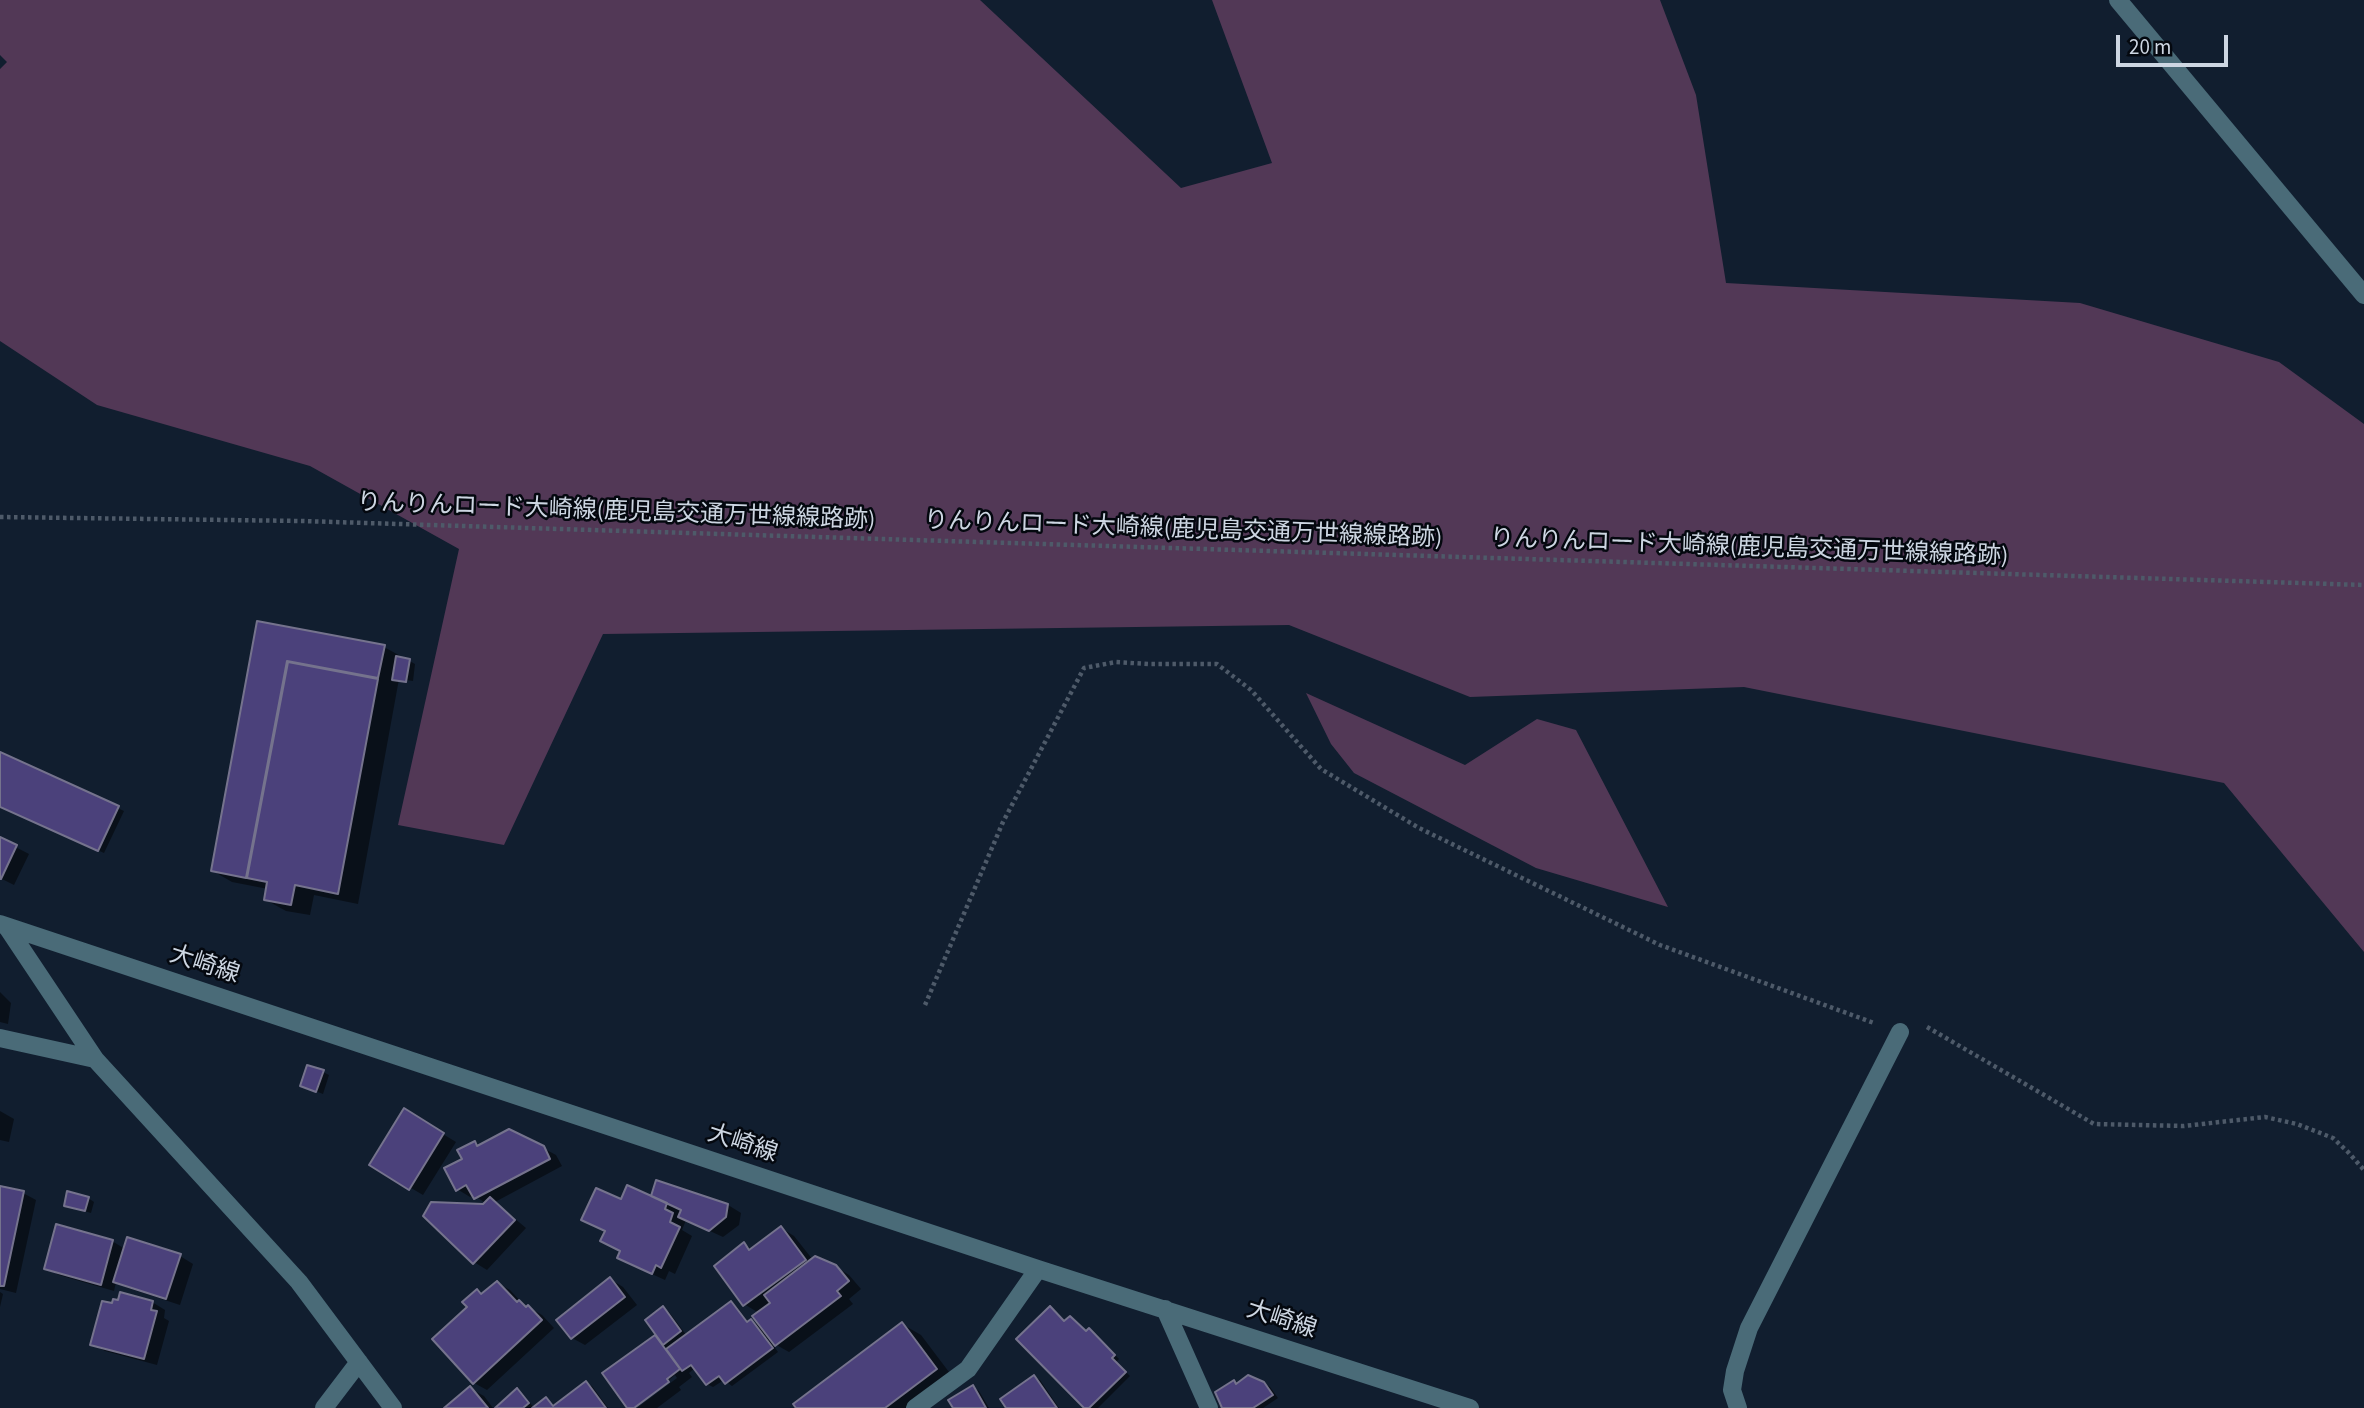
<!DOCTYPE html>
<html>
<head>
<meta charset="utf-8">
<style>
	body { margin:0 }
	#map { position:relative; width:2364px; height:1408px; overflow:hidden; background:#111e2f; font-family:"Source Sans 3",sans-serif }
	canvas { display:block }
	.scale { position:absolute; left:2116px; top:35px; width:112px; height:32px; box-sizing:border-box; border:4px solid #cdd6e2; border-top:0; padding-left:9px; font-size:21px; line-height:24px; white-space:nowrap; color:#cdd6e2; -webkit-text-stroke:5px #04080f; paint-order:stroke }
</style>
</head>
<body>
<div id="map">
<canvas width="2364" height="1408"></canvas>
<div class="scale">20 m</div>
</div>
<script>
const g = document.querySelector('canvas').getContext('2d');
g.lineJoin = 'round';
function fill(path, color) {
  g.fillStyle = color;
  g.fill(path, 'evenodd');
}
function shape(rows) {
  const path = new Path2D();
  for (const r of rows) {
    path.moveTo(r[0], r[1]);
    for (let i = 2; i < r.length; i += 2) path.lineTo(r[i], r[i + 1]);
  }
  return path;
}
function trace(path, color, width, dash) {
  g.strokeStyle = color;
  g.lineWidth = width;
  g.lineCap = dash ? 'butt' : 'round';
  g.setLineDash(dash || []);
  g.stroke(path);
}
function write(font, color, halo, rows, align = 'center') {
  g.font = font + ' "Source Sans 3","Noto Sans JP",sans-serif';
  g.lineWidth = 5;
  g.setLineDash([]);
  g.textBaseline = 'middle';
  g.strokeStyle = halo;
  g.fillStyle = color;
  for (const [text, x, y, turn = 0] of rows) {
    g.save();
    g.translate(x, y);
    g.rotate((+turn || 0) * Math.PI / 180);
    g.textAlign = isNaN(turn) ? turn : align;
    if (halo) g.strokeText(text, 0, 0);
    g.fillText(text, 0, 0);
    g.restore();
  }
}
const green = shape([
	[0,0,980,0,1181,188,1272,163,1212,0,1660,0,1696,95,1726,283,2080,303,2279,362,2364,424,2364,952,2224,783,1744,687,1470,697,1289,625,603,634,504,845,398,825,459,549,310,466,97,405,0,341,0,69,7,62,0,55],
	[1306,693,1465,765,1537,719,1576,730,1668,907,1536,868,1354,773,1331,744]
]);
const shadow = shape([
	[259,623,384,647,415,664,413,681,399,679,358,904,314,895,310,915,286,911,266,900,268,889,232,882,213,871],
	[0,754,124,811,104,853,0,806],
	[0,839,29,854,14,885,0,878],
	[0,992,11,1003,8,1024,0,1022],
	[323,1072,329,1075,323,1094,308,1088],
	[0,1111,14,1119,9,1142,0,1140],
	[405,1111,456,1142,423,1195,372,1165],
	[475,1143,481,1146,543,1148,556,1155,562,1166,495,1202,526,1228,487,1270,474,1262,488,1205,474,1195,470,1197,457,1189,464,1160],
	[0,1188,23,1193,36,1200,16,1293,0,1289],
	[88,1198,94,1202,91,1213,66,1205],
	[652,1198,728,1205,741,1213,739,1225,723,1237,686,1220,682,1230,692,1236,675,1274,669,1271,665,1280,632,1265,622,1251,621,1201],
	[781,1228,794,1236,813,1260,836,1267,849,1275,861,1289,849,1299,853,1304,789,1352,771,1342,778,1352,732,1386,724,1380,713,1387,707,1384,695,1368,689,1373,692,1377,679,1387,681,1390,657,1408,637,1408,677,1378,675,1375,633,1408,630,1408,655,1337,662,1341,663,1308,669,1312,687,1336,731,1303,737,1307,749,1323,752,1321,763,1327,759,1313,744,1304,744,1244,753,1250],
	[112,1241,125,1249,180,1256,193,1264,180,1305,128,1288,116,1282,114,1291,59,1275,46,1268],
	[610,1279,623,1287,637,1305,585,1345,572,1338],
	[497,1283,510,1290,523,1304,542,1315,554,1328,487,1390,474,1383,469,1307,477,1291,483,1294],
	[0,1292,3,1294,0,1307],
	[152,1302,165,1310,164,1318,169,1321,157,1365,105,1351,92,1344,113,1305],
	[1051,1308,1066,1322,1070,1318,1087,1332,1095,1334,1119,1359,1116,1362,1130,1376,1098,1408,1086,1408],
	[902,1324,921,1335,955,1380,919,1408,798,1408],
	[1034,1377,1040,1380,1059,1408,1009,1408],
	[1234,1382,1238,1384,1264,1383,1270,1387,1278,1398,1263,1408,1224,1408],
	[586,1383,592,1386,608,1408,535,1408,547,1399,556,1407],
	[973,1387,979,1391,989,1408,955,1408],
	[471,1389,484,1396,493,1408,447,1408],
	[517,1390,523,1394,534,1408,495,1408]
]);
const building = shape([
	[257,621,385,645,378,678,287,661,246,878,211,871,257,621],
	[396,656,410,659,406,682,392,680,396,656],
	[288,662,378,679,338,894,295,885,291,905,264,900,267,882,247,878,288,662],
	[0,752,119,806,98,851,0,807,0,752],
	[0,837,17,845,1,879,0,879,0,837],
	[307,1065,324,1070,316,1092,300,1086,307,1065],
	[404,1108,444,1133,409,1190,369,1165,404,1108],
	[509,1129,544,1146,550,1159,474,1199,466,1185,456,1191,444,1168,462,1159,457,1150,475,1141,477,1146,509,1129],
	[656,1180,728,1204,726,1217,709,1231,678,1217,681,1210,651,1196,656,1180],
	[627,1185,667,1203,665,1209,673,1213,670,1222,680,1227,661,1268,656,1265,652,1274,617,1258,620,1251,600,1241,605,1231,581,1220,596,1188,621,1199,627,1185],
	[0,1186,24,1191,4,1286,0,1286,0,1186],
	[67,1191,89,1197,85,1211,64,1206,67,1191],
	[490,1197,515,1220,473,1264,423,1216,431,1202,483,1204,490,1197],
	[56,1224,113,1240,101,1285,44,1269,56,1224],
	[781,1226,806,1260,743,1306,714,1266,744,1242,749,1250,781,1226],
	[127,1237,181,1254,166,1299,113,1282,127,1237],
	[815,1256,836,1265,849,1281,837,1291,841,1296,775,1346,752,1316,770,1303,764,1295,815,1256],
	[610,1277,625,1297,571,1339,556,1320,610,1277],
	[497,1281,517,1302,519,1300,526,1307,528,1305,542,1320,473,1384,432,1339,467,1307,462,1302,477,1289,481,1294,497,1281],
	[120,1292,153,1301,151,1310,157,1311,144,1359,90,1345,102,1301,112,1303,113,1299,118,1300,120,1292],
	[731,1301,747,1322,751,1319,773,1348,725,1384,719,1376,706,1385,691,1365,682,1371,666,1349,731,1301],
	[663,1306,681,1331,663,1345,645,1320,663,1306],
	[1050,1306,1064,1321,1070,1316,1086,1331,1089,1328,1115,1355,1112,1358,1126,1372,1089,1408,1084,1408,1016,1339,1050,1306],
	[902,1322,937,1369,885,1408,796,1408,793,1404,902,1322],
	[655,1335,680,1369,667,1379,669,1382,634,1408,627,1408,602,1373,655,1335],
	[1034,1375,1057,1408,1006,1408,1000,1399,1034,1375],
	[1248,1375,1264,1382,1273,1395,1253,1408,1222,1408,1215,1392,1234,1380,1236,1384,1248,1375],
	[586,1381,606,1408,532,1408,546,1397,553,1406,586,1381],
	[973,1385,986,1408,953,1408,948,1400,973,1385],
	[470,1386,488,1408,444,1408,470,1386],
	[517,1388,529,1403,523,1408,495,1408,517,1388]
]);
const path = shape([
	[0,517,302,521,2364,585],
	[925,1005,1003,822,1084,668,1116,662,1148,664,1217,664,1251,690,1321,769,1419,828,1660,945,1874,1023],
	[1927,1027,2094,1124,2184,1126,2265,1117,2297,1124,2333,1138,2348,1152,2364,1170]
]);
const minor = shape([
	[2118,0,2364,295],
	[0,924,1038,1269,1470,1408],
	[7,927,95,1059,299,1282,393,1408],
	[0,1038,95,1059],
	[1165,1309,1209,1408],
	[324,1408,359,1362],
	[915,1408,968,1369,1038,1269],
	[1738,1408,1732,1390,1735,1371,1749,1328,1900,1032]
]);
const streetNames = [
	["りんりんロード大崎線(鹿児島交通万世線線路跡)",616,513,2],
	["りんりんロード大崎線(鹿児島交通万世線線路跡)",1183,531,2],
	["りんりんロード大崎線(鹿児島交通万世線線路跡)",1749,549,2],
	["大崎線",204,966,18],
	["大崎線",742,1145,18],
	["大崎線",1281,1321,18]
];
fill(green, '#523856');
fill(shadow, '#0007');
fill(building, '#4b417b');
trace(building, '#75738d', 2);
trace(path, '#4e5a69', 4.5, [3.5, 3.5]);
trace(minor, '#4a6b78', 18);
write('24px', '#cdd6e2', '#04080f', streetNames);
</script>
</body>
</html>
